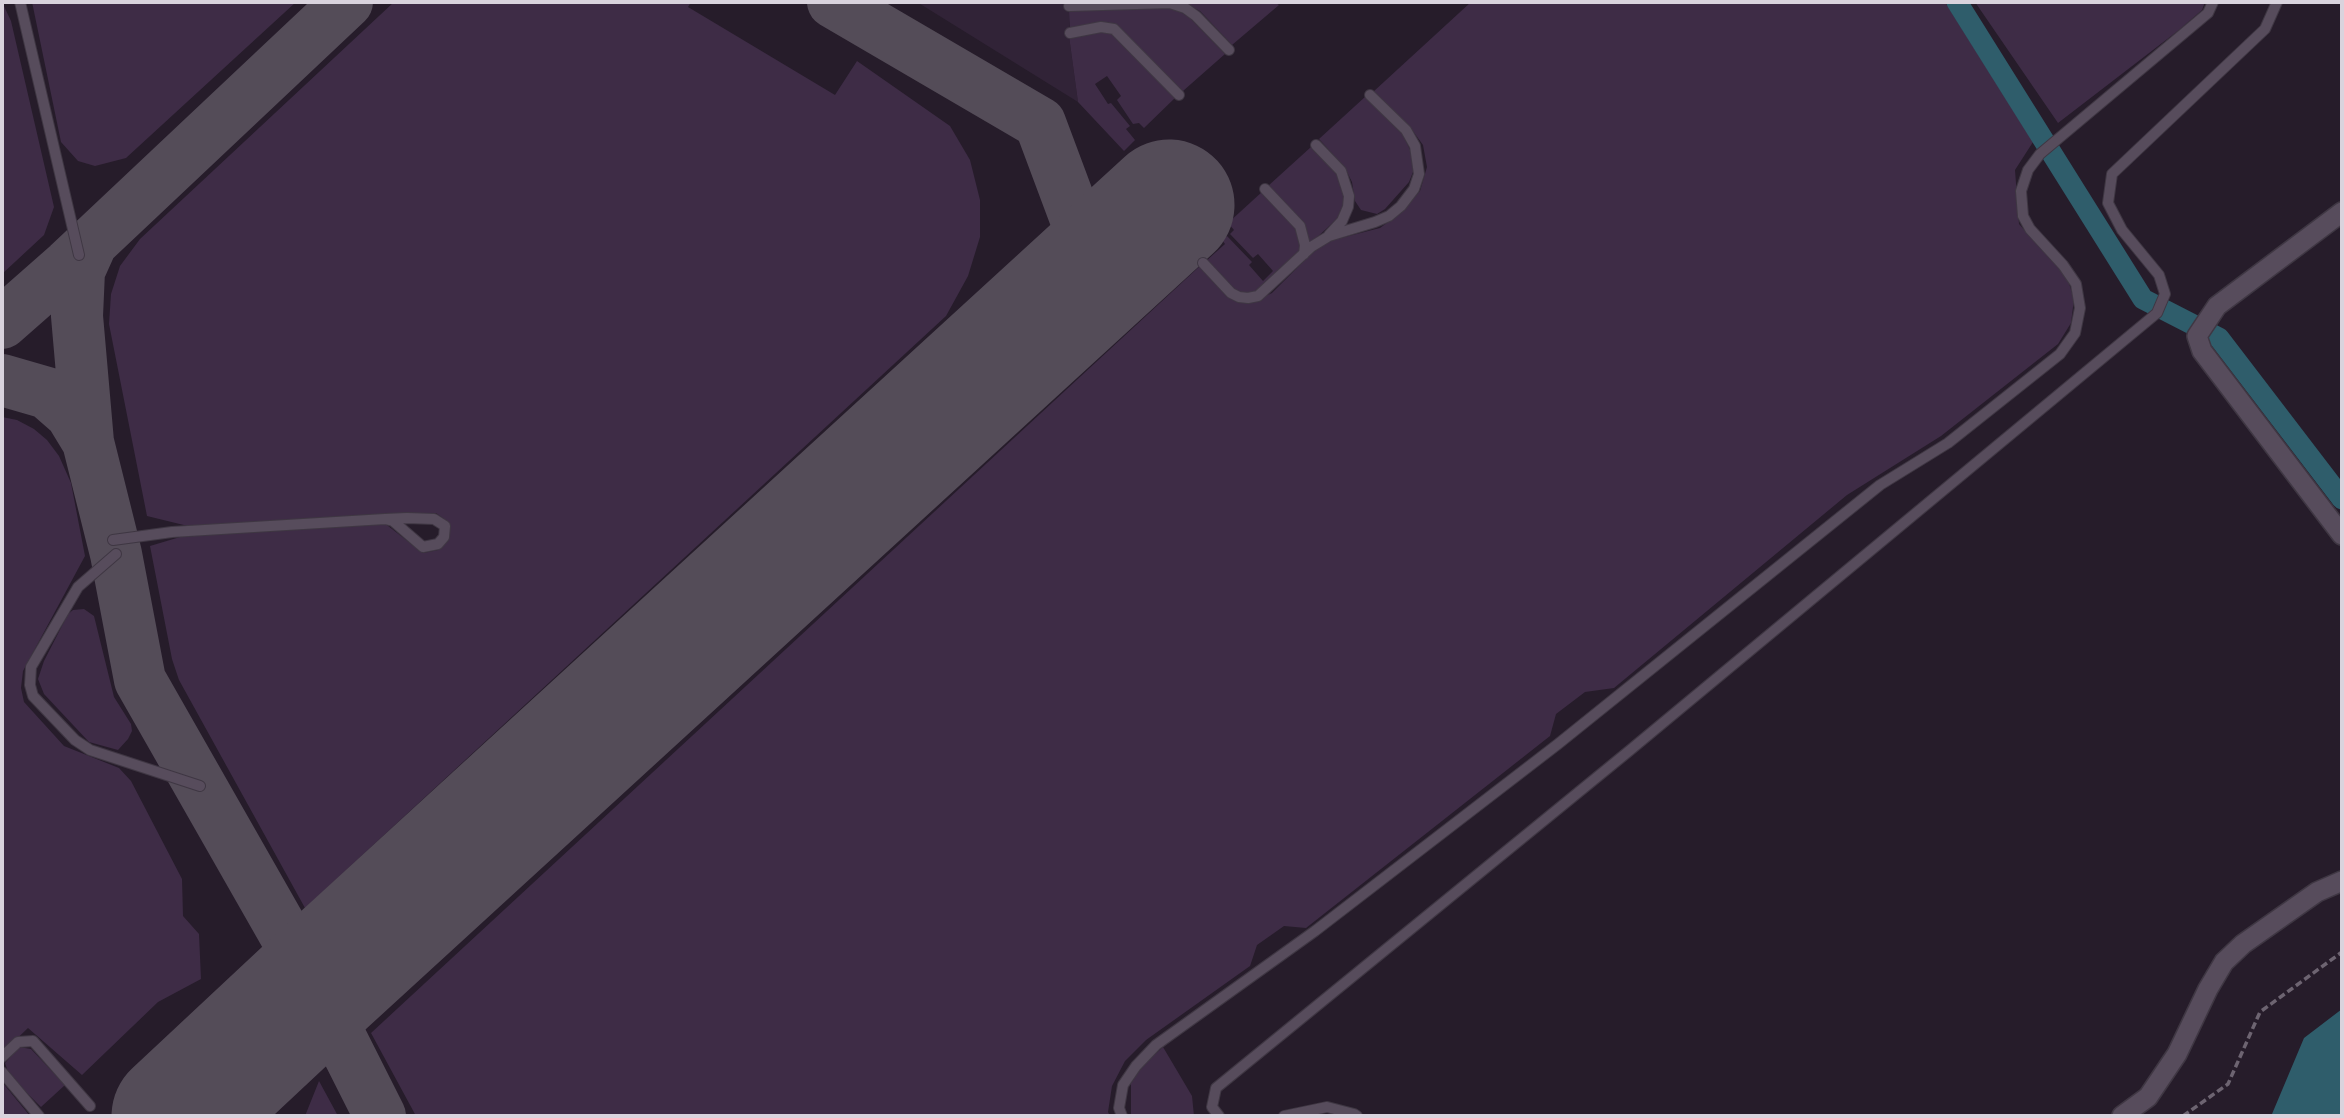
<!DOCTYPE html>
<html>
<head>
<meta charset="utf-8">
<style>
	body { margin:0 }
	#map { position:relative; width:2344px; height:1118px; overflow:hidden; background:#261c2a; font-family:"DejaVu Sans",sans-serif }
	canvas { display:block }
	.frame { position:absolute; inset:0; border:4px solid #d9d3dd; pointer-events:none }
</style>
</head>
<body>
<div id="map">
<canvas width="2344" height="1118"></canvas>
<div class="frame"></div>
</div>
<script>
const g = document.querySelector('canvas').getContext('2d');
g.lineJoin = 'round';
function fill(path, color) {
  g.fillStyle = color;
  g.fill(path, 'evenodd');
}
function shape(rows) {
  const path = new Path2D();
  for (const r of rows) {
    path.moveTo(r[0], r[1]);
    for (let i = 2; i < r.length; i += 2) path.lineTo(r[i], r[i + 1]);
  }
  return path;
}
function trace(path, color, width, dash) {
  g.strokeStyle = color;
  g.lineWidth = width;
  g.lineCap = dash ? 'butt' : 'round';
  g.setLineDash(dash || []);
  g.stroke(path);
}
const built = shape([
	[917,2,1070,2,1069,36,1078,102]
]);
const green = shape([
	[2,2,11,21,54,207,44,235,2,274],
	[32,2,296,2,126,158,95,166,78,161,61,142],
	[394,2,691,2,688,7,835,95,857,61,950,126,970,160,980,200,980,237,968,276,946,316,305,908,179,680,172,659,150,546,180,537,383,522,423,553,438,550,449,538,448,522,436,513,386,514,196,528,147,516,109,324,111,294,120,266,140,239],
	[1181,2,1274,2,1279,5,1232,45,1200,11],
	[1471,2,1945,2,2033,142,2015,170,2019,224,2067,277,2074,299,2071,323,2058,344,1941,436,1847,495,1614,688,1585,692,1556,714,1550,736,1306,928,1284,926,1257,945,1250,966,1146,1040,1125,1061,1112,1086,1108,1112,1110,1116,416,1116,371,1033,1201,265,1230,297,1259,299,1272,293,1316,249,1329,241,1380,228,1399,214,1420,191,1427,167,1423,145,1410,127,1373,92],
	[1975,2,2205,2,2202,10,2179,30,2058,123],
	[1172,7,1189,17,1225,54,1183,91,1115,25,1070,32,1069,10],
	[1098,31,1113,32,1176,97,1144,128,1139,123,1133,124,1117,100,1121,96,1107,76,1095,84,1108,104,1111,103,1130,126,1126,129,1135,140,1124,151,1078,102,1069,36],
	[1366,96,1402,133,1414,158,1413,172,1409,182,1385,209,1377,214,1361,210,1355,201,1352,182,1345,168,1319,139],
	[1311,147,1336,171,1344,185,1345,197,1343,209,1338,218,1313,241,1309,242,1303,226,1268,186],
	[1263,191,1296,227,1302,243,1298,255,1261,291,1242,293,1233,289,1206,261,1225,244,1222,240,1227,236,1252,262,1249,265,1263,281,1273,271,1258,254,1253,258,1230,234,1234,230,1228,223],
	[2,417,17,420,34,429,47,440,59,456,71,483,85,556,23,671,21,688,24,702,64,746,119,768,131,781,182,879,183,916,199,934,201,979,158,1002,82,1075,28,1028,2,1053],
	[84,609,94,616,114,697,131,724,132,731,128,739,118,750,89,742,44,694,38,679,44,661,68,614,73,610],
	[19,1047,31,1049,65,1085,41,1107,9,1075,5,1063],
	[1163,1047,1192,1096,1194,1116,1131,1116,1131,1083,1144,1064],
	[319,1081,338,1116,305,1116],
	[2,1082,30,1116,2,1116]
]);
const water = shape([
	[2342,1009,2342,1116,2268,1116,2272,1114,2304,1038]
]);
const canal = shape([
	[1957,2,2143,299,2219,338,2342,499]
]);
const taxiway = shape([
	[833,2,1040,123,1096,273],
	[92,242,79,271,77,316,88,442,116,554,140,680,315,987,380,1116],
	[2,323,68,265,347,2],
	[2,380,47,393,71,414,88,442]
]);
const runway = shape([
	[177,1116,315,987,1169,205]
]);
const path = shape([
	[2183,1116,2228,1084,2260,1012,2342,952]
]);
const lane = shape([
	[20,2,79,255],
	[1069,6,1170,3,1185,8,1196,16,1229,50],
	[1070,33,1101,27,1114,29,1179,95],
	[1316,145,1341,171,1349,196,1348,207,1342,221,1329,235],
	[1265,189,1300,226,1305,245,1304,254],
	[1203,263,1231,293,1239,297,1248,298,1258,296,1311,247,1329,236,1375,222,1389,216,1401,206,1414,189,1419,174,1415,146,1406,130,1370,95],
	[113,540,172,532,385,519,407,518,434,519,445,526,444,537,438,544,423,547,393,521,385,519],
	[116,554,78,587,31,667,30,685,33,696,75,740,90,750,200,786],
	[2,1057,18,1042,33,1041,90,1106],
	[2,1072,39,1116],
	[1122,1116,1119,1108,1123,1085,1136,1066,1156,1045,1315,931,1558,744,1880,485,1948,443,2060,354,2075,333,2080,308,2076,284,2063,265,2030,229,2023,216,2021,191,2028,170,2040,154,2208,13,2213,2],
	[1219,1116,1212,1107,1216,1088,1629,751,2157,313,2165,294,2159,275,2122,230,2108,203,2112,174,2265,29,2277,2],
	[1284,1116,1327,1107,1354,1114,1357,1116]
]);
const street = shape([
	[2342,212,2217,306,2197,336,2202,351,2342,535],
	[2122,1116,2148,1097,2177,1054,2208,989,2224,962,2243,944,2317,892,2342,881]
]);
fill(built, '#312337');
fill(green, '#3e2c46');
fill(water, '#2f5d6b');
trace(canal, '#2f5d6b', 21);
trace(taxiway, '#544c58', 52);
trace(runway, '#544c58', 131);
trace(lane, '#3f3743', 12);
trace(street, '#3f3743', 22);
trace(path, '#6d6471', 3.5, [7, 3.5]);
trace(lane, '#574c5c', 10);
trace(street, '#574c5c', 19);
</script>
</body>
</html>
